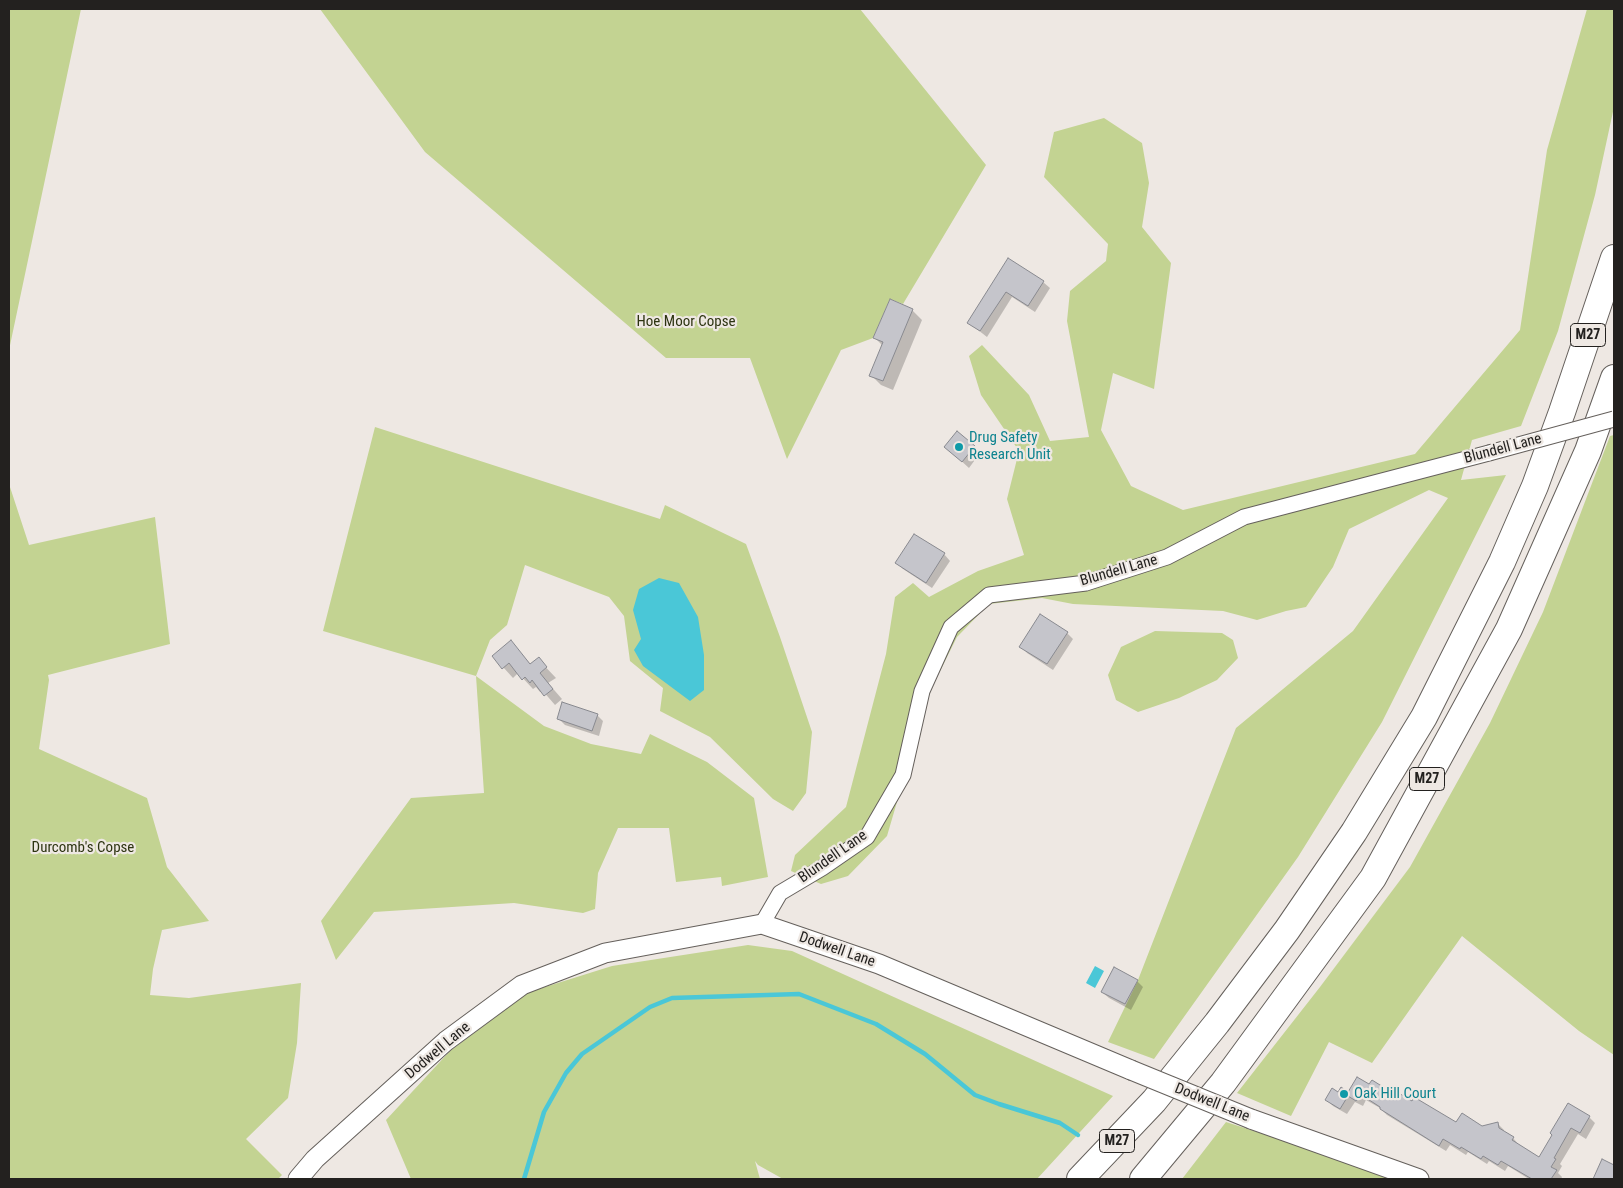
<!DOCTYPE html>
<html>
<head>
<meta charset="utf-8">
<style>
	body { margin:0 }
	#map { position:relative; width:1623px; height:1188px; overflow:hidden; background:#eee8e3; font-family:"Roboto Condensed",sans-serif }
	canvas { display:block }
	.frame { position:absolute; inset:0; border:10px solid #23211f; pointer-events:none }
</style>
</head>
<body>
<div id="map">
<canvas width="1623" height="1188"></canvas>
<div class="frame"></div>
</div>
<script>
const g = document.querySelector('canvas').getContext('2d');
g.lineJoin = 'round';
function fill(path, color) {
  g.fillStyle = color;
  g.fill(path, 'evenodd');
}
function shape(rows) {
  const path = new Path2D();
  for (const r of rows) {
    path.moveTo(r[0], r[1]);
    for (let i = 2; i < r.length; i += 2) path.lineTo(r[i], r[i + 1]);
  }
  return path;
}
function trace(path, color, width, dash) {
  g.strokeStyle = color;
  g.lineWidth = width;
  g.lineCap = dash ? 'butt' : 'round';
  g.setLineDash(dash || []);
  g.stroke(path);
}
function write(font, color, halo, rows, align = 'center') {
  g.font = font + ' "Roboto Condensed",sans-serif';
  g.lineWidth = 4.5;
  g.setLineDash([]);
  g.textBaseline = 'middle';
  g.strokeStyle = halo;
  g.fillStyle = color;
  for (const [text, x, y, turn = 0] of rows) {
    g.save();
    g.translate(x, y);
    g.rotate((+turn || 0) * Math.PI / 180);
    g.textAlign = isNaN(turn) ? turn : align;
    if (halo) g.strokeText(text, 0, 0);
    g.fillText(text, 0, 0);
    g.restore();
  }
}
const green = shape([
	[9,9,81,9,9,350],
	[320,9,860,9,986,165,903,304,890,299,873,338,841,350,787,459,750,358,666,358,425,152],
	[1587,9,1614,9,1614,107,1595,195,1558,331,1521,426,1472,440,1461,480,1506,475,1382,722,1298,857,1154,1059,1108,1042,1138,980,1236,728,1353,631,1448,498,1429,490,1349,529,1333,567,1306,607,1286,611,1257,620,1223,611,1073,604,1042,598,989,604,957,637,929,693,887,836,848,876,821,884,791,871,795,855,846,807,886,654,895,597,913,583,929,597,978,571,1024,555,1007,499,1019,451,981,395,969,356,982,345,1029,395,1050,441,1089,437,1067,321,1070,291,1106,261,1108,244,1044,177,1054,132,1104,118,1142,143,1149,183,1142,227,1171,263,1154,389,1113,373,1101,430,1131,486,1183,510,1415,454,1520,330,1547,150],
	[375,427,660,519,665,505,746,544,780,637,812,732,806,793,793,811,773,799,710,737,660,711,663,688,630,661,624,616,609,597,525,565,507,625,490,640,476,676,544,726,591,744,641,754,650,734,707,762,754,798,768,877,722,886,721,877,676,882,669,828,618,828,598,873,595,909,583,913,514,903,374,912,336,960,321,921,411,798,484,793,476,676,323,631],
	[1614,435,1614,1055,1579,1031,1462,936,1372,1063,1329,1042,1291,1116,1237,1093,1320,987,1410,867,1490,723,1543,612,1610,436],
	[9,484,29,545,155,517,170,644,48,675,49,680,39,749,147,798,167,867,209,921,162,930,153,969,150,995,189,998,301,983,297,1043,288,1098,246,1139,282,1175,278,1179,9,1179],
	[1155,631,1222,633,1233,640,1238,658,1217,680,1179,698,1138,712,1116,700,1108,675,1121,647],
	[748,945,792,951,1113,1096,1037,1179,783,1179,758,1165,755,1161,760,1179,411,1179,386,1120,450,1051,529,992,612,966],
	[1226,1122,1404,1179,1182,1179]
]);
const water = shape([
	[659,578,679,583,698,617,704,655,704,690,690,701,643,666,634,650,641,639,633,610,639,589],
	[1095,966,1104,971,1095,988,1086,983]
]);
const shadow = shape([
	[1008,260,1043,282,1050,288,1035,312,1012,297,987,337,969,323],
	[912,310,922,320,893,390,881,385,871,375,883,346,875,338],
	[946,447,974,447,980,453,969,468],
	[944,554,950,561,932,588,903,569,897,563],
	[1067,633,1073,639,1053,670,1027,653,1021,646],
	[511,642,531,665,538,659,556,678,548,683,562,699,555,705,542,690,540,692,536,687,533,689,518,673,513,678,493,656],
	[597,715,603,721,599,736,565,725,558,718],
	[1137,981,1143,987,1131,1010,1109,998,1102,992],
	[1370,1086,1457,1123,1482,1127,1497,1123,1504,1130,1504,1133,1513,1138,1519,1145,1540,1158,1554,1135,1589,1117,1595,1123,1586,1139,1578,1134,1560,1164,1562,1166,1558,1173,1562,1177,1561,1179,1529,1179,1508,1166,1505,1171,1489,1161,1487,1164,1468,1152,1466,1155,1450,1145,1446,1151,1387,1115,1380,1108,1366,1100,1363,1106,1355,1102,1347,1114,1333,1106,1327,1100,1338,1093,1348,1093]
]);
const stream = shape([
	[524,1179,544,1112,566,1073,582,1054,650,1007,672,998,799,994,876,1024,925,1054,975,1095,999,1104,1060,1123,1078,1135]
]);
const building = shape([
	[1008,258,1044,281,1028,306,1006,292,980,331,967,323,1008,258],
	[890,299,913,309,883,381,869,376,883,342,873,338,890,299],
	[957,431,975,446,962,462,944,447,957,431],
	[914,534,945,553,926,583,895,563,914,534],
	[1040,614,1068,632,1047,664,1019,647,1040,614],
	[511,640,530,664,539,657,547,667,540,673,553,689,544,696,532,680,530,683,525,677,522,680,509,663,502,669,492,656,511,640],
	[562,702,598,714,592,731,557,719,562,702],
	[1114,967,1138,980,1125,1004,1101,992,1114,967],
	[1357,1077,1369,1084,1372,1080,1396,1095,1397,1092,1412,1101,1414,1097,1456,1122,1462,1113,1482,1126,1498,1122,1499,1128,1514,1137,1512,1140,1539,1157,1552,1135,1550,1133,1568,1103,1590,1116,1580,1133,1571,1128,1554,1158,1556,1159,1551,1167,1557,1170,1551,1179,1532,1179,1501,1161,1498,1165,1483,1156,1481,1159,1461,1147,1460,1149,1443,1139,1439,1146,1380,1109,1380,1107,1360,1094,1356,1101,1348,1096,1340,1109,1325,1100,1332,1088,1338,1092,1341,1087,1348,1092,1357,1077],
	[1602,1159,1614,1165,1614,1179,1593,1179,1602,1159]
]);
const minor = shape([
	[762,924,780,893,822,868,867,837,903,775,922,691,951,627,989,595,1086,583,1167,557,1244,517,1489,453]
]);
const tertiary = shape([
	[1251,1119,1419,1179],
	[298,1179,315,1159,446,1041,522,985,605,953,762,924,879,964,1131,1070]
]);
const motorway = shape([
	[1080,1179,1154,1101,1217,1023,1287,930,1354,832,1424,717,1502,562,1535,486,1562,412,1614,258],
	[1143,1179,1223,1083,1373,878,1509,629,1588,451,1614,378]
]);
const minorBridge = shape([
	[1489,453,1614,419]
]);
const tertiaryBridge = shape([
	[1131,1070,1251,1119]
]);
const markers = [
	[959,447,5,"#0f9aa8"],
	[1344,1094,5,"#0f9aa8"]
];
const shields = [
	[1588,335,35],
	[1427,779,35],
	[1117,1141,35]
];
const shieldNames = [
	["M27",1588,335],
	["M27",1427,779],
	["M27",1117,1141]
];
const parkNames = [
	["Hoe Moor Copse",686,322],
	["Durcomb's Copse",83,848]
];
const cultureNames = [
	["Drug Safety",969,438],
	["Research Unit",969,455],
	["Oak Hill Court",1354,1094]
];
const streetNames = [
	["Blundell Lane",1503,449,-15],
	["Blundell Lane",1119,571,-16],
	["Blundell Lane",833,857,-35],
	["Dodwell Lane",837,950,19],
	["Dodwell Lane",438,1051,-40],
	["Dodwell Lane",1212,1103,22]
];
fill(green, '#c3d392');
fill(water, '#4ac7d7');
fill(shadow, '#0003');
trace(stream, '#4ac7d7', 4.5);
fill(building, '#c5c5cb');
trace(building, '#88898f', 1);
trace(minor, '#65605c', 17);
trace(tertiary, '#65605c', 21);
trace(motorway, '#65605c', 28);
trace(minor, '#fff', 15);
trace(tertiary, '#fff', 19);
trace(motorway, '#fff', 26);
trace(minorBridge, '#65605c', 17, []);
trace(tertiaryBridge, '#65605c', 21, []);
trace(minorBridge, '#fff', 15);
trace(tertiaryBridge, '#fff', 19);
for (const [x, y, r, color] of markers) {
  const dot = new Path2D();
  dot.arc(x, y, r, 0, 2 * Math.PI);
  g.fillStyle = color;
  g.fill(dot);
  trace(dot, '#eee8e3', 2);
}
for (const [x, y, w] of shields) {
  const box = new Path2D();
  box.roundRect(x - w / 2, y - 11.5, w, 23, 4);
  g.fillStyle = '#eee8e3';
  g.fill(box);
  trace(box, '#23211f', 1);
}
write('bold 14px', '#23211f', null, shieldNames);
write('15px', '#2d3411', '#eee8e3', parkNames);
write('15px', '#0d838f', '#eee8e3', cultureNames, 'left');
write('15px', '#23211f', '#eee8e3', streetNames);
</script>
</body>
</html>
